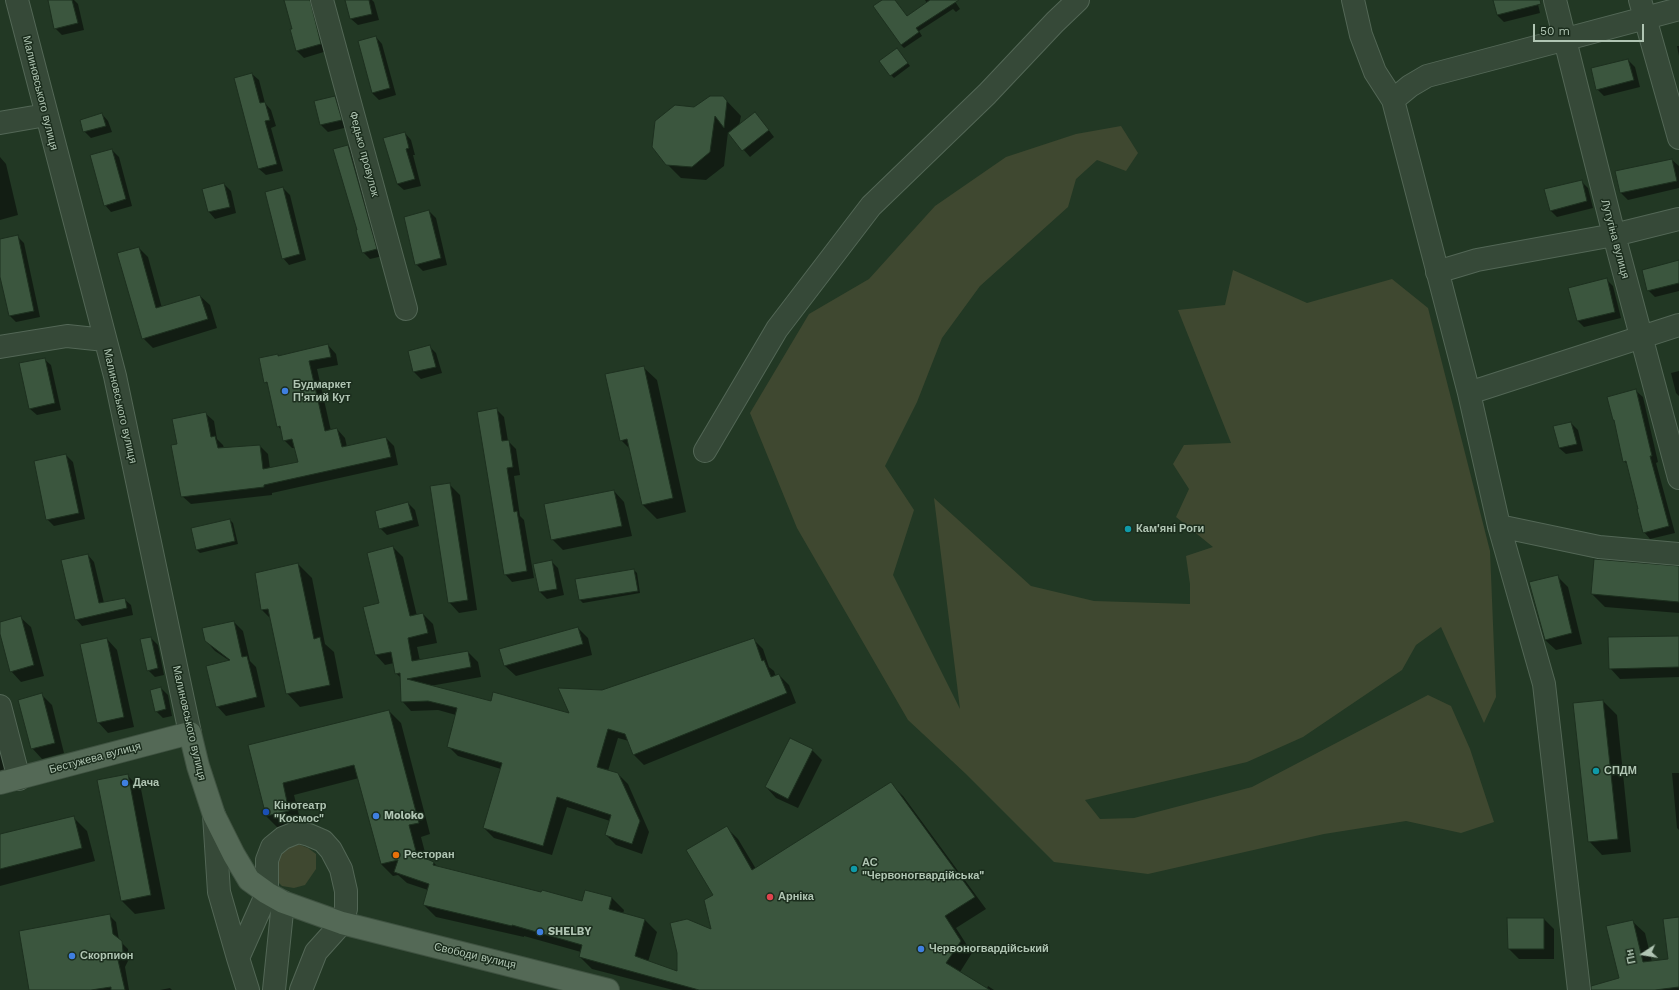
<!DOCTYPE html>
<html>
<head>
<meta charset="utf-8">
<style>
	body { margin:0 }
	#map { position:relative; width:1679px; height:990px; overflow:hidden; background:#223824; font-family:"Work Sans",sans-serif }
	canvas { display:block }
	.north { position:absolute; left:1623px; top:934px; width:40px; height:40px; -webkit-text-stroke:3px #1b2d1d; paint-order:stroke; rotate:258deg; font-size:11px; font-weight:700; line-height:16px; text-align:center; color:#b0c5b3 }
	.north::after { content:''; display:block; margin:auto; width:14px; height:18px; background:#b0c5b3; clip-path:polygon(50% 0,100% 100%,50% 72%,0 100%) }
	.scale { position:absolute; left:1533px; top:24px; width:111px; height:18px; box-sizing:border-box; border:2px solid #b0c5b3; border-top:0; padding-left:5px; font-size:12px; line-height:14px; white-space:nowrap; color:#b0c5b3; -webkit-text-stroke:3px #1b2d1d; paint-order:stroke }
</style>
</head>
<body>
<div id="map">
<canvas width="1679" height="990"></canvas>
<div class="north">Пн</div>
<div class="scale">50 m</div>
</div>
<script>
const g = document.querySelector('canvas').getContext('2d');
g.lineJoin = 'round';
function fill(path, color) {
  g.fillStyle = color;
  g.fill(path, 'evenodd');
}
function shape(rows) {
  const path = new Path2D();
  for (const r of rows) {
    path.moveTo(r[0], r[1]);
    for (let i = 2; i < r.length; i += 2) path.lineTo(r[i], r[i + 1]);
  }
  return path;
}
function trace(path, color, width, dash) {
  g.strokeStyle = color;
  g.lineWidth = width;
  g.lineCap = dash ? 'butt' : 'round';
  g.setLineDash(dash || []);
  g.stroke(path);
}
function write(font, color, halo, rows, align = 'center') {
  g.font = font + ' "Work Sans",sans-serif';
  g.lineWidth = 3;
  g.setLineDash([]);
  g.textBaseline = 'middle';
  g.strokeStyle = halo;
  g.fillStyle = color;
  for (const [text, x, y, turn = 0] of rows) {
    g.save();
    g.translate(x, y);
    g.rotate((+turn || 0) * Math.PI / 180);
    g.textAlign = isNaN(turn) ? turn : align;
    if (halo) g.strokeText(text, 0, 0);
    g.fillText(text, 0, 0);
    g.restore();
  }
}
const green = shape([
	[1121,126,1138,153,1126,171,1097,160,1076,179,1068,207,980,286,942,338,917,402,885,466,914,510,893,575,960,709,934,498,1031,586,1094,601,1190,604,1190,584,1186,556,1213,547,1176,517,1189,489,1173,464,1184,445,1231,443,1178,310,1225,305,1233,270,1307,303,1392,279,1428,308,1490,551,1496,697,1484,723,1441,627,1416,645,1402,670,1303,737,1247,762,1085,800,1100,819,1134,818,1252,787,1428,695,1451,706,1470,749,1494,822,1461,833,1406,821,1324,834,1148,874,1054,862,966,774,908,720,797,528,750,413,809,314,869,279,935,206,1006,157,1076,134],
	[295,843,308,848,316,854,316,869,305,885,294,888,282,886,274,878,279,850]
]);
const shadow = shape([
	[57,0,74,0,78,4,84,30,62,35,55,28],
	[285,0,316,0,327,51,304,58,297,51],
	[348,0,372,0,374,2,379,20,358,25,351,19],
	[884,0,895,0,907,17,927,3,925,0,954,0,960,9,956,12,953,9,919,31,922,36,904,48,901,45],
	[1494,0,1537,0,1540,13,1504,22,1497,15],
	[376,37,382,44,396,95,379,100,372,93],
	[1677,46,1679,46,1679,56],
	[900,52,910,66,894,78,891,75],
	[1628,60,1635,67,1640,87,1604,96,1597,89],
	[252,74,259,80,265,103,271,110,276,126,271,128,283,171,266,175,259,169],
	[335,97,342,104,348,127,328,132,321,125,315,102],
	[723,97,741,116,739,126,761,120,774,137,750,157,728,132,724,166,706,180,681,178,667,164,694,108],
	[102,114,108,121,112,132,91,138,84,131],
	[405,133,411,140,415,155,413,155,421,186,404,190,397,184],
	[348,146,355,152,383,256,370,259,363,252,359,231],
	[112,150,119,157,132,206,111,212,105,205],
	[0,157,6,164,18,215,0,220],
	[1672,160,1679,166,1679,188,1628,200,1621,193],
	[1581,181,1588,188,1593,208,1557,217,1550,210],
	[224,184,231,191,236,213,215,219,209,212],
	[283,188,290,195,306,260,289,265,283,258],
	[429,211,436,218,447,265,423,271,416,264],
	[17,236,24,243,40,317,16,322,10,316,0,272,0,240],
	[139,248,148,257,162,308,200,296,210,305,217,328,153,348,143,338],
	[1679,261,1679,291,1655,297,1648,290],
	[1607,280,1613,286,1621,318,1584,327,1577,320],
	[328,345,336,354,338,365,317,369,331,431,337,429,345,438,347,447,386,438,394,446,398,465,272,493,272,495,191,504,182,496,178,445,205,413,214,421,217,439,223,445,224,448,260,446,268,454,270,469,299,463,295,448,292,448,284,440,282,431,278,426,269,385,265,382,278,355,279,356],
	[429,346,436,353,442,373,421,379,414,372,409,351],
	[44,359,51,365,61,410,37,415,30,409],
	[643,367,657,380,686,512,657,519,643,505,631,450,621,440],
	[1679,371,1679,396,1676,393,1671,373],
	[1636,391,1643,397,1658,462,1656,463,1675,533,1650,539,1644,532,1640,510,1628,465,1624,461],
	[496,409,504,417,508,441,516,449,520,475,514,476,520,516,524,520,534,578,512,582,505,574],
	[1571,423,1578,430,1583,451,1566,454,1559,448],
	[66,455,73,462,85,519,54,526,47,519],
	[449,484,460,495,477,610,459,613,449,602],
	[614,491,624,502,632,536,563,550,552,539],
	[408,503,415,510,419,526,387,535,380,528],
	[230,520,233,523,238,544,200,553,197,550],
	[393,547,403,557,417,616,423,614,433,624,437,643,417,647,420,661,468,652,478,662,481,677,430,686,492,702,571,715,602,691,754,640,763,649,769,667,774,671,776,677,779,675,789,685,796,703,644,765,634,755,629,741,618,738,608,771,618,774,628,784,649,832,642,854,616,845,606,835,610,821,567,807,552,855,494,838,484,828,501,769,458,756,448,746,456,715,438,710,411,711,402,701,401,678,396,673,394,663,385,665,376,655,364,608,380,604],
	[88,555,94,562,104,603,124,599,131,605,133,615,82,626,76,619],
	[551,561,558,568,564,595,547,599,540,592,535,565],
	[298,564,312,578,325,644,334,652,343,698,300,707,287,693,271,619,262,610,256,573],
	[1679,567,1679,613,1605,607,1592,594],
	[634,570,637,573,640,593,583,603,580,600,577,580],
	[1557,576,1568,587,1582,644,1556,650,1545,640],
	[20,617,31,627,44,676,21,682,11,671,0,630,0,623],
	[234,622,243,631,250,661,256,667,265,707,226,716,217,706,230,661,215,651,206,641],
	[578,628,588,638,592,655,516,676,505,666,501,650],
	[1679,636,1679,677,1620,679,1610,668,1609,638],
	[151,638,158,645,164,675,155,677,148,670],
	[107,639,117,650,134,727,108,733,98,722],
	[161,688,168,695,172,716,163,718,156,711],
	[41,694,52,705,64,753,42,759,32,748],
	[1603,701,1617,715,1631,852,1602,855,1589,841],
	[389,711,401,723,430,834,421,837,427,860,434,863,438,867,583,902,612,898,624,910,623,914,645,920,657,932,648,962,678,973,712,931,714,895,726,827,738,839,756,869,891,784,903,796,986,909,956,928,972,953,960,972,987,989,988,986,994,990,673,990,592,969,580,957,581,952,524,936,524,937,436,917,424,905,428,890,407,883,398,875,393,876,381,864,359,778,294,795,301,823,278,828,266,816,249,746],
	[0,746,7,775,0,777],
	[812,750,822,760,798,808,776,798,766,787],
	[1672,773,1679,773,1679,830,1677,828],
	[127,775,141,789,165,909,135,914,122,901],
	[73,817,87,831,95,861,0,886,0,836],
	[109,915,116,922,119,940,128,949,129,959,125,967,129,990,30,990],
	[1679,918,1679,990,1602,990,1621,979,1632,921,1645,933,1652,962,1669,960],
	[1544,919,1554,929,1554,959,1519,959,1509,949],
	[170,988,172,990,160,990]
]);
const building = shape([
	[48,0,72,0,78,23,54,29,48,0],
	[284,0,310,0,321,44,296,51,290,29,292,29,284,0],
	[345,0,369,0,372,14,350,19,345,0],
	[882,0,895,0,907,16,930,0,959,0,916,28,919,32,901,45,873,6,882,0],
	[1493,0,1540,0,1541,4,1497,15,1493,0],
	[376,36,390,88,372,93,358,41,376,36],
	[897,48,908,63,890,76,879,61,897,48],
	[1628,59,1634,80,1596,90,1591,68,1628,59],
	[252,73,260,103,265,102,270,120,265,121,277,164,258,169,234,78,252,73],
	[335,96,342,120,320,125,314,101,335,96],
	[710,96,723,96,727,101,724,128,715,116,710,152,692,167,666,165,652,147,655,121,675,105,694,107,710,96],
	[755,112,769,130,742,151,728,133,755,112],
	[102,113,106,126,83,132,80,120,102,113],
	[405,132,409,148,406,149,415,179,397,184,383,138,405,132],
	[348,145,377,249,362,253,356,230,357,230,333,149,348,145],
	[112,149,126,199,104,206,90,155,112,149],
	[1672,159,1677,181,1620,193,1615,171,1672,159],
	[1582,180,1587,201,1550,211,1544,189,1582,180],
	[224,183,230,207,208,212,202,189,224,183],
	[283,187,300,254,282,259,265,192,283,187],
	[429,210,441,258,415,265,404,217,429,210],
	[18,235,34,311,9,316,0,277,0,239,18,235],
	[139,247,156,308,200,295,208,319,142,339,117,253,139,247],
	[1679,260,1679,283,1647,291,1642,270,1679,260],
	[1607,278,1615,312,1577,321,1568,288,1607,278],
	[328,344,331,357,309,361,325,431,337,428,342,447,386,437,391,457,264,485,264,487,181,497,171,445,177,444,172,419,206,412,211,437,215,436,218,448,260,445,263,469,298,462,292,439,283,441,280,426,277,427,267,382,264,383,259,358,278,354,278,356,328,344],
	[430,345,436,367,413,372,408,351,430,345],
	[45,358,55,403,29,409,19,363,45,358],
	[644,366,673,498,642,505,627,439,620,441,605,374,644,366],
	[1636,389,1652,456,1650,456,1669,526,1643,533,1637,509,1638,509,1626,461,1623,462,1614,420,1613,420,1607,397,1636,389],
	[497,408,502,441,509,440,513,467,507,468,514,512,517,511,527,571,504,575,477,412,497,408],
	[1571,422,1577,444,1559,448,1553,426,1571,422],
	[66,454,79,513,46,520,34,461,66,454],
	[450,483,468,600,448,603,430,486,450,483],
	[614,490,622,526,551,540,544,504,614,490],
	[408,502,413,520,379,529,375,511,408,502],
	[230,519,235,541,196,550,191,528,230,519],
	[393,546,410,616,423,613,428,633,408,638,412,661,468,651,471,667,407,679,491,701,493,692,569,713,558,688,602,690,754,638,762,661,764,660,771,677,779,674,787,693,633,755,625,734,608,729,597,767,618,773,640,821,632,844,605,835,611,815,557,797,543,846,483,828,502,763,447,747,457,708,428,701,401,702,400,673,395,674,391,652,375,655,363,607,379,603,367,553,393,546],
	[88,554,99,603,125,598,127,608,75,620,61,560,88,554],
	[1594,559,1679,566,1679,602,1591,594,1594,559],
	[552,560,557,589,539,592,533,564,552,560],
	[298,563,314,639,320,637,330,685,286,694,268,609,261,610,255,573,298,563],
	[634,569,638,591,579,600,575,579,634,569],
	[1558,575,1572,633,1545,640,1529,582,1558,575],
	[21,616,34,665,10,672,0,634,0,622,21,616],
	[234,621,242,657,247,656,257,697,216,707,206,666,230,660,205,641,202,628,234,621],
	[578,627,583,644,504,666,499,649,578,627],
	[1679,636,1679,667,1609,669,1608,637,1679,636],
	[151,637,158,668,147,671,140,639,151,637],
	[107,638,124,717,97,723,80,644,107,638],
	[161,687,166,709,155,712,150,690,161,687],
	[42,693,55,743,31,749,18,700,42,693],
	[1603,700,1618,839,1588,842,1573,703,1603,700],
	[389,710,419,823,409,825,417,855,434,862,433,865,541,892,542,890,582,901,585,890,612,897,609,909,645,919,635,956,677,971,677,953,670,923,687,919,711,929,704,900,713,895,686,850,727,826,752,870,891,782,975,897,945,916,961,941,946,963,990,990,699,990,579,957,582,945,512,925,512,926,423,905,429,884,394,872,398,860,381,864,354,765,283,783,289,811,266,816,248,745,389,710],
	[790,738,813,749,788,799,765,787,790,738],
	[128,774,151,895,121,901,97,780,128,774],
	[74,816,82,848,0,869,0,834,74,816],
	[110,914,113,934,122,941,123,952,118,960,125,990,111,990,111,987,91,990,29,990,19,931,110,914],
	[1679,917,1679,987,1655,990,1591,990,1591,986,1619,978,1606,926,1633,920,1643,962,1668,959,1663,919,1679,917],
	[1507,918,1544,918,1544,949,1508,949,1507,918]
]);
const minor = shape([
	[17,0,115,376,190,733],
	[322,0,406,309],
	[1353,0,1361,35,1375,72,1393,100,1469,393,1499,526,1544,684,1579,990],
	[1555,0,1614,235,1679,478],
	[1640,0,1679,138],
	[1393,100,1410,86,1427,76,1679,9],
	[0,123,46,115],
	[1437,272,1477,260,1614,235,1679,219],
	[0,347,67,336,105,340],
	[1469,393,1679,325],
	[705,451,777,329,871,206,987,94,1055,22,1078,0],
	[1499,526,1599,547,1679,554],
	[0,706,19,779],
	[214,815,219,892,238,958],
	[248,990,238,958,267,893,267,860,272,847,283,838,298,832,309,835,323,841,331,850,341,869,346,891,346,909,342,923,316,952,301,990],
	[274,990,283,902]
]);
const major = shape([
	[0,783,190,733,198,766,214,815,234,855,249,880,267,893,283,902,342,923,608,990]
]);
const markers = [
	[285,391,4,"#3f7fe0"],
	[1128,529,4,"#0f9aa8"],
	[1596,771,4,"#0f9aa8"],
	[125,783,4,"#3f7fe0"],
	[266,812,4,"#1a4fb4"],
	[376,816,4,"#3f7fe0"],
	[396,855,4,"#e8710a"],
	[854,869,4,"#0f9aa8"],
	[770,897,4,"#e0444e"],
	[540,932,4,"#3f7fe0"],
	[921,949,4,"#3f7fe0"],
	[72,956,4,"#3f7fe0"]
];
const streetNames = [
	["Малиновського вулиця",40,93,76],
	["Федько провулок",364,154,75],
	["Лутугіна вулиця",1615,239,75],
	["Малиновського вулиця",120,406,77],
	["Малиновського вулиця",189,723,77],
	["Бестужева вулиця",95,758,-15],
	["Свободи вулиця",475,956,13]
];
const poiNames = [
	["Будмаркет",293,385],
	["П'ятий Кут",293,398],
	["Кам'яні Роги",1136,529],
	["СПДМ",1604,771],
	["Дача",133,783],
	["Кінотеатр",274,806],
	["\"Космос\"",274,819],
	["Moloko",384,816],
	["Ресторан",404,855],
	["АС",862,863],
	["\"Червоногвардійська\"",862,876],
	["Арніка",778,897],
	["SHELBY",548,932],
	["Червоногвардійський",929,949],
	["Скорпион",80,956]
];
fill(green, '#3f4830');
fill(shadow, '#0007');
fill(building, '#3b563e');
trace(building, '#1d301f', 1);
trace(minor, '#536756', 24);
trace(major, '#3f5241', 24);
trace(minor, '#364938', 22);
trace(major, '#546956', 22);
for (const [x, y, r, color] of markers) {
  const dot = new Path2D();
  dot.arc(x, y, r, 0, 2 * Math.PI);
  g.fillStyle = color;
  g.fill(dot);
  trace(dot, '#1b2d1d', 1.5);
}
write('11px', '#b0c5b3', '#1b2d1d', streetNames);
write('bold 11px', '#b0c5b3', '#1b2d1d', poiNames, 'left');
</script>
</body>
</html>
